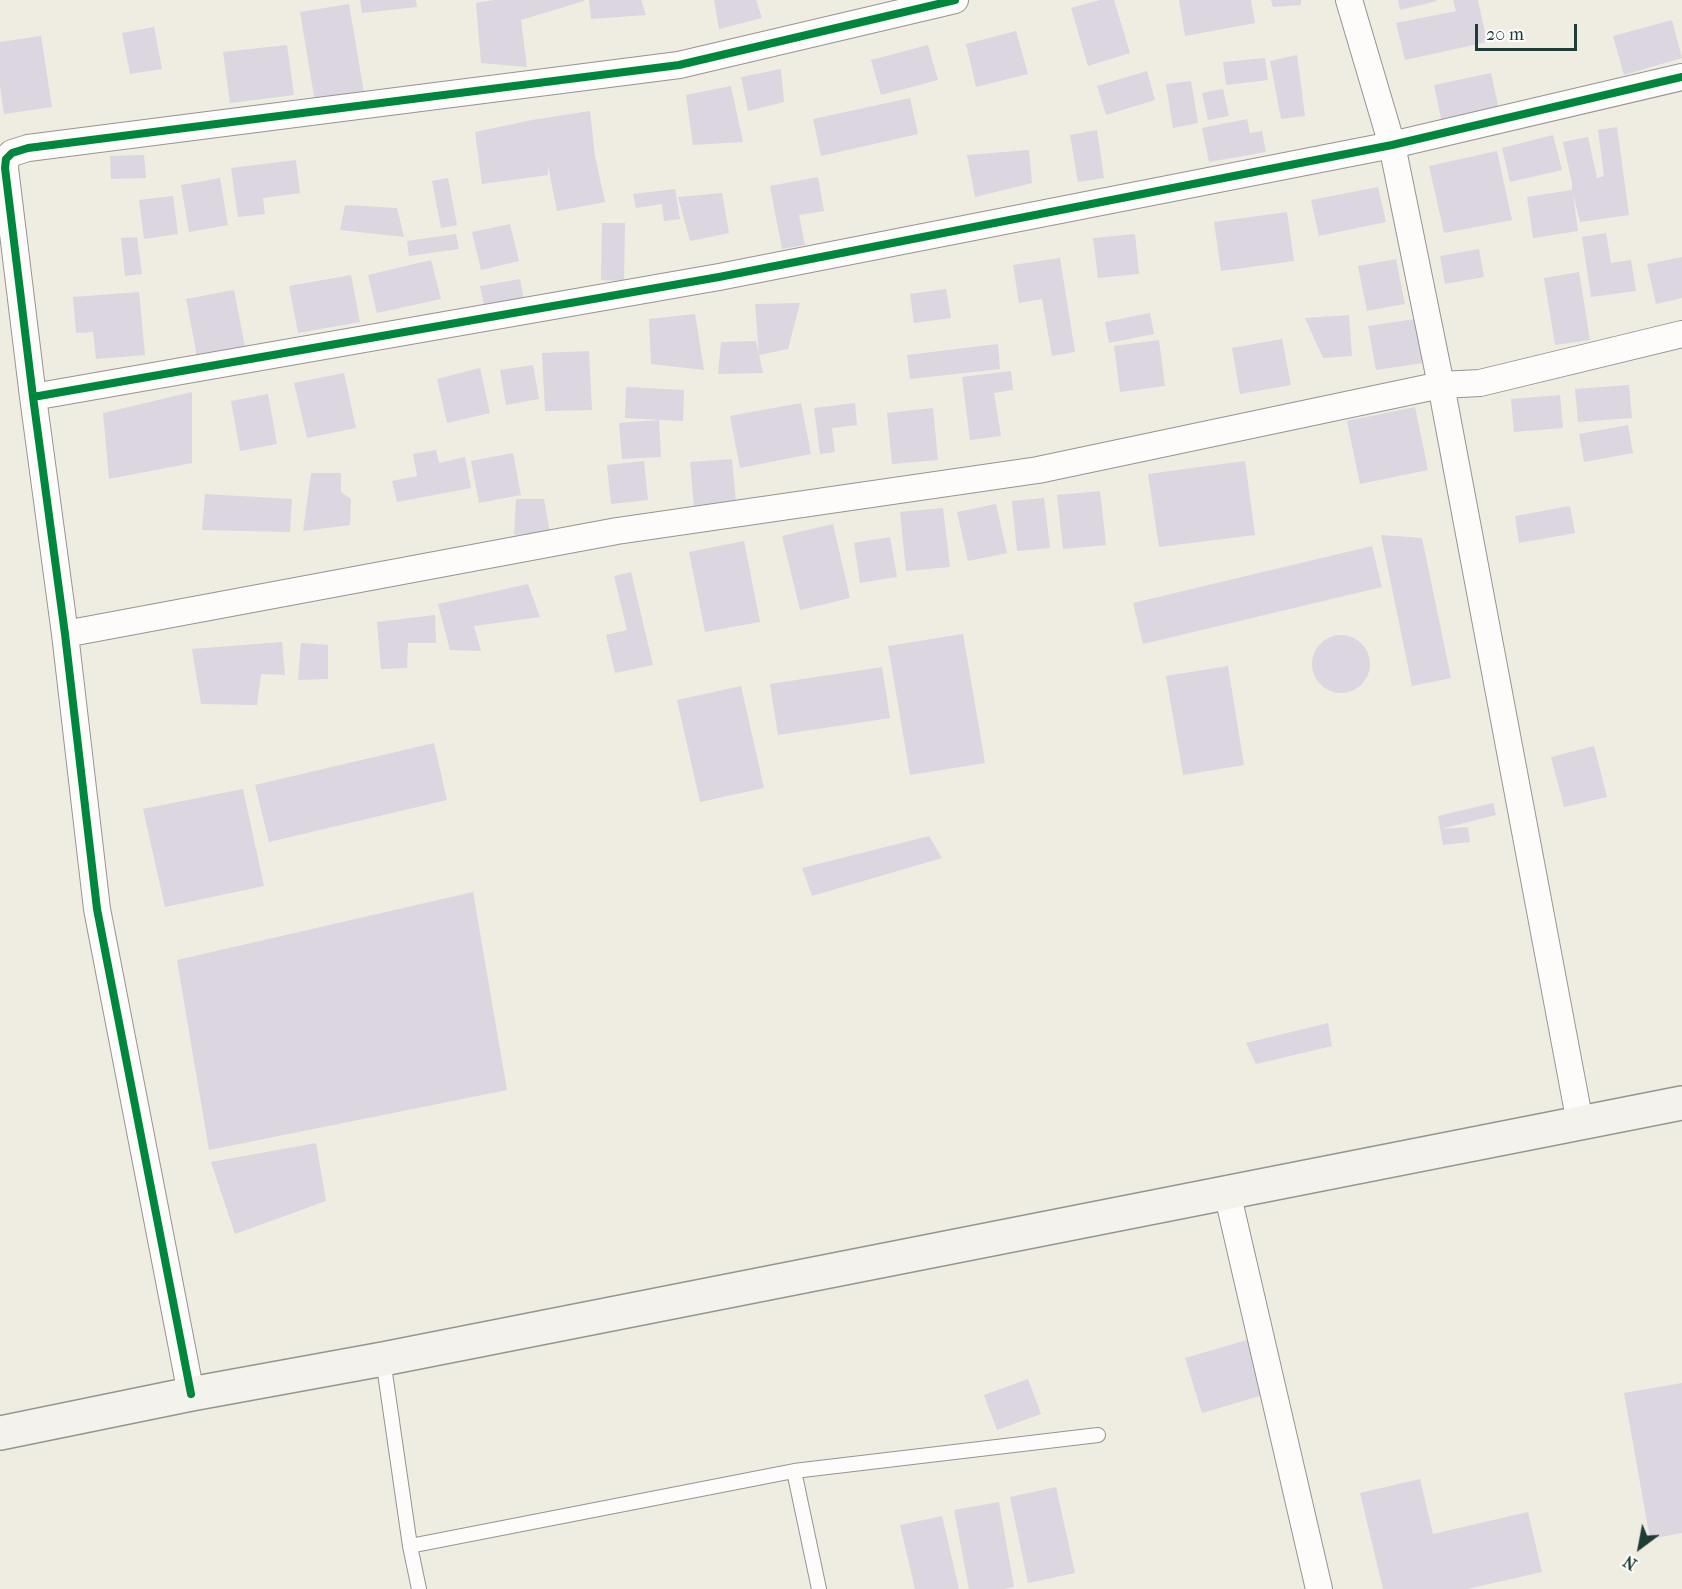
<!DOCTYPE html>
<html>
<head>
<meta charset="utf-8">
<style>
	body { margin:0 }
	#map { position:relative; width:1682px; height:1589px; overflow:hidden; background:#efece2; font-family:"IM FELL French Canon",serif }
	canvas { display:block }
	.north { position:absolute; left:1610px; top:1517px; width:60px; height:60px; -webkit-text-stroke:4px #fff; paint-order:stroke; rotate:212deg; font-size:16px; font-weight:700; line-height:24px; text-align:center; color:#1f3d34 }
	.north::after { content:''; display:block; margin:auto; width:21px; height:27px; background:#1f3d34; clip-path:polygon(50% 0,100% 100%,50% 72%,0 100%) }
	.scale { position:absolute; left:1475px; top:24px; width:102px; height:27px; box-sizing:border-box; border:3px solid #1f3d34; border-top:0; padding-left:8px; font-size:18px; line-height:21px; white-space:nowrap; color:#1f3d34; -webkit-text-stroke:4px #fff; paint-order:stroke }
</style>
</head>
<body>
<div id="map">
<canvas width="1682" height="1589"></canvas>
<div class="north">N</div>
<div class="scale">20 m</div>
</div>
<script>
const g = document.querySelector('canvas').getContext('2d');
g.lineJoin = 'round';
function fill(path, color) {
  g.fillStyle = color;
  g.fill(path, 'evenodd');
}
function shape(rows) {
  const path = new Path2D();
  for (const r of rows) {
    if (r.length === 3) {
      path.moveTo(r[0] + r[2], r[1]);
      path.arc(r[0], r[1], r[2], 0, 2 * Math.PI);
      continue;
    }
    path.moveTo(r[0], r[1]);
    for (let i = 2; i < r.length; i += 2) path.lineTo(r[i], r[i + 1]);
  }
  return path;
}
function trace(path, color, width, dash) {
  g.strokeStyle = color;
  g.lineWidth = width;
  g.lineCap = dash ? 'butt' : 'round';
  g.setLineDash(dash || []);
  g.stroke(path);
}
const building = shape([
	[360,0,416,0,417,7,362,13],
	[494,0,584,0,584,1,521,20,527,67,481,63,476,3],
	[589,0,641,0,646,15,591,19],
	[714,0,756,0,762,18,719,29],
	[1100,0,1114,0,1130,53,1088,66,1071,8],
	[1179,0,1251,0,1255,23,1185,36],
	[1271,0,1301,0,1301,5,1273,7],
	[1398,0,1436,0,1437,1,1400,10],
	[1453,0,1478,0,1487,42,1405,60,1396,23,1456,11],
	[349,4,364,93,315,102,300,12],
	[1672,20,1682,58,1624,75,1613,36],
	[154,27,162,69,130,74,122,33],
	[1016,31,1028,74,976,87,966,44],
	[41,36,52,107,4,114,0,86,0,42],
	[287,45,294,95,230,103,223,52],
	[928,45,938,80,881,95,871,60],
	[1297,55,1305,116,1281,119,1270,61],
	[1265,58,1268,80,1226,85,1223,62],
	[781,69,784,102,748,111,741,77],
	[1147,71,1155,100,1106,115,1097,86],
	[1491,73,1499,110,1442,123,1434,85],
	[1191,81,1198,123,1173,128,1166,84],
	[731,86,743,142,693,145,686,95],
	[1223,89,1229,116,1208,120,1202,93],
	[910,98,918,134,821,156,813,119],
	[590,111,595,156,605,202,557,211,548,165,548,175,482,184,475,132,532,120],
	[1247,119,1250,133,1262,131,1266,152,1209,162,1202,128],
	[1617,127,1629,215,1580,222,1573,194,1578,231,1533,238,1527,197,1572,190,1572,183,1563,142,1588,137,1597,178,1604,176,1598,130],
	[1097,130,1104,178,1078,182,1070,135],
	[1553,135,1562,170,1510,182,1502,148],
	[1029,150,1032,183,975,197,967,155],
	[1497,151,1512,220,1444,233,1429,166],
	[144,155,146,178,111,179,110,156],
	[296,160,300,193,263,198,265,214,238,217,231,168],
	[818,177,824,211,799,215,805,245,782,249,770,186],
	[220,178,228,225,189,232,181,185],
	[448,178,457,225,441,228,432,181],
	[1378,187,1386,222,1319,236,1311,200],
	[675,189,680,219,664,221,662,204,636,208,633,194],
	[722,193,729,233,690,241,678,197],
	[173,196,178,234,144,239,139,200],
	[345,205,397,208,404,237,340,230],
	[1287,212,1294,261,1221,271,1214,222],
	[602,223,625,223,624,281,601,280],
	[510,224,519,261,481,270,472,232],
	[1606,233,1611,263,1631,260,1636,291,1591,297,1582,237],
	[456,234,459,249,409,256,407,241],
	[1135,234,1139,274,1098,278,1093,238],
	[137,237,142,274,125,276,121,238],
	[1479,249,1484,277,1445,284,1440,256],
	[1682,257,1682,298,1656,304,1647,264],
	[1060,258,1075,352,1052,356,1042,299,1019,303,1013,265],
	[1396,259,1405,304,1367,311,1358,266],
	[431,260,441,299,377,313,368,275],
	[1579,272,1590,340,1555,345,1544,278],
	[351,275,360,322,298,333,289,286],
	[520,279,525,306,486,314,480,286],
	[946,289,951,318,914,323,910,294],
	[234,290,245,347,197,356,186,299],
	[139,292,145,355,96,359,93,332,76,333,73,297],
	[800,303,788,349,759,355,755,304],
	[1150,313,1154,334,1109,343,1105,322],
	[695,314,704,370,651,364,649,319],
	[1349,315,1352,356,1323,358,1305,318],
	[1415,319,1423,363,1376,370,1368,326],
	[1282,339,1291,385,1240,394,1232,348],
	[1159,340,1165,386,1120,392,1114,346],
	[756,341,763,373,718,374,721,342],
	[998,344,1000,369,910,379,907,355],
	[589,351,592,410,545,411,542,353],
	[533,365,539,399,506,405,500,370],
	[480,368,490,413,447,423,437,379],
	[1011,371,1013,390,994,393,1001,436,970,440,962,377],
	[344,373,356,428,307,438,294,383],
	[1629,385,1632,418,1578,422,1575,389],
	[626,387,684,390,683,421,625,418],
	[192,392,192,463,109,479,103,413],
	[268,394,277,444,240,451,231,401],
	[1560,395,1563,428,1514,432,1511,399],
	[801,403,811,454,740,468,730,416],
	[855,403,857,425,832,428,835,452,820,454,814,408],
	[1415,407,1428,470,1360,484,1347,421],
	[933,408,938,460,892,464,887,413],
	[659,420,661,457,622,459,619,423],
	[1628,425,1633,453,1584,462,1579,434],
	[436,450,439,463,465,457,471,488,397,502,392,481,417,476,413,454],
	[513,453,521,495,479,503,471,461],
	[732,459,736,503,694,507,690,462],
	[644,461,648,500,611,504,607,465],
	[1245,461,1255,535,1159,547,1148,474],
	[311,473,341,473,341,492,351,499,350,525,303,531],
	[1100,491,1106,545,1063,549,1057,495],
	[205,494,292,499,290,532,202,530],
	[1044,498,1050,548,1017,551,1012,501],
	[516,499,544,499,550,533,514,535],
	[996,504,1007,553,968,561,957,512],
	[1570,506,1575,533,1519,543,1515,516],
	[943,508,950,567,906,571,900,512],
	[833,524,850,598,800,610,782,536],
	[1381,535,1422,538,1451,678,1412,686],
	[890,537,897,577,860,583,854,543],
	[744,541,760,622,705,632,689,552],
	[1372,546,1382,587,1143,644,1133,603],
	[631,572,653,665,615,673,606,635,627,630,614,576],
	[528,584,540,617,474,626,481,651,450,650,438,604],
	[435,615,436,643,408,643,407,668,381,669,377,622],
	[963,634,985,763,910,775,888,646],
	[1341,664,29],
	[282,642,285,675,261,674,257,705,201,704,192,649],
	[301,643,328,645,328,679,298,680],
	[1228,666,1244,765,1183,775,1166,676],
	[882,667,890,718,778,735,770,684],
	[741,686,764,788,700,802,677,700],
	[434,743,447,800,269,842,255,785],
	[1594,746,1607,797,1564,807,1551,757],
	[243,789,264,886,165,907,143,809],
	[1493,803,1496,815,1441,829,1468,827,1470,842,1443,845,1438,816],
	[929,836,942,858,812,896,802,868],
	[473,892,507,1090,209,1150,177,960],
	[1328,1023,1332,1046,1256,1064,1246,1043],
	[316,1143,326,1201,235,1234,211,1162],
	[1247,1340,1263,1395,1202,1413,1185,1358],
	[1028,1379,1041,1414,997,1430,984,1395],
	[1682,1383,1682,1533,1650,1539,1624,1393],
	[1420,1479,1433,1534,1528,1512,1542,1572,1467,1589,1383,1589,1360,1493],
	[1056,1487,1075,1573,1028,1583,1010,1497],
	[999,1502,1014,1587,1004,1589,969,1589,954,1510],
	[942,1516,959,1589,915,1589,900,1525]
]);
const service = shape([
	[383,1359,410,1546,419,1589],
	[794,1471,819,1589],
	[410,1546,794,1471,1098,1435]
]);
const minor = shape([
	[1349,0,1392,145,1441,385,1580,1123],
	[33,397,719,277,1392,145,1682,77],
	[65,634,617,531,1038,470,1441,385,1480,383,1682,334],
	[1227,1192,1319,1589],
	[191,1394,97,909,65,634,33,397,5,168,6,159,12,153,28,148,679,65,955,0]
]);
const secondary = shape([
	[0,1433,191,1394,383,1359,1682,1103]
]);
const cycleway = shape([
	[33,397,719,277,1392,145,1682,77],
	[191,1394,97,909,65,634,33,397,5,168,6,159,12,153,28,148,679,65,955,0]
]);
fill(building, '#dcd6e0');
trace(service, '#939690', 16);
trace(minor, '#939690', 28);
trace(secondary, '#939690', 36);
trace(service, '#fdfcfb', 14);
trace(minor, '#fdfcfb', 26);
trace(secondary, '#f4f2ec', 33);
trace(cycleway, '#00873e', 8);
</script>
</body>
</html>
